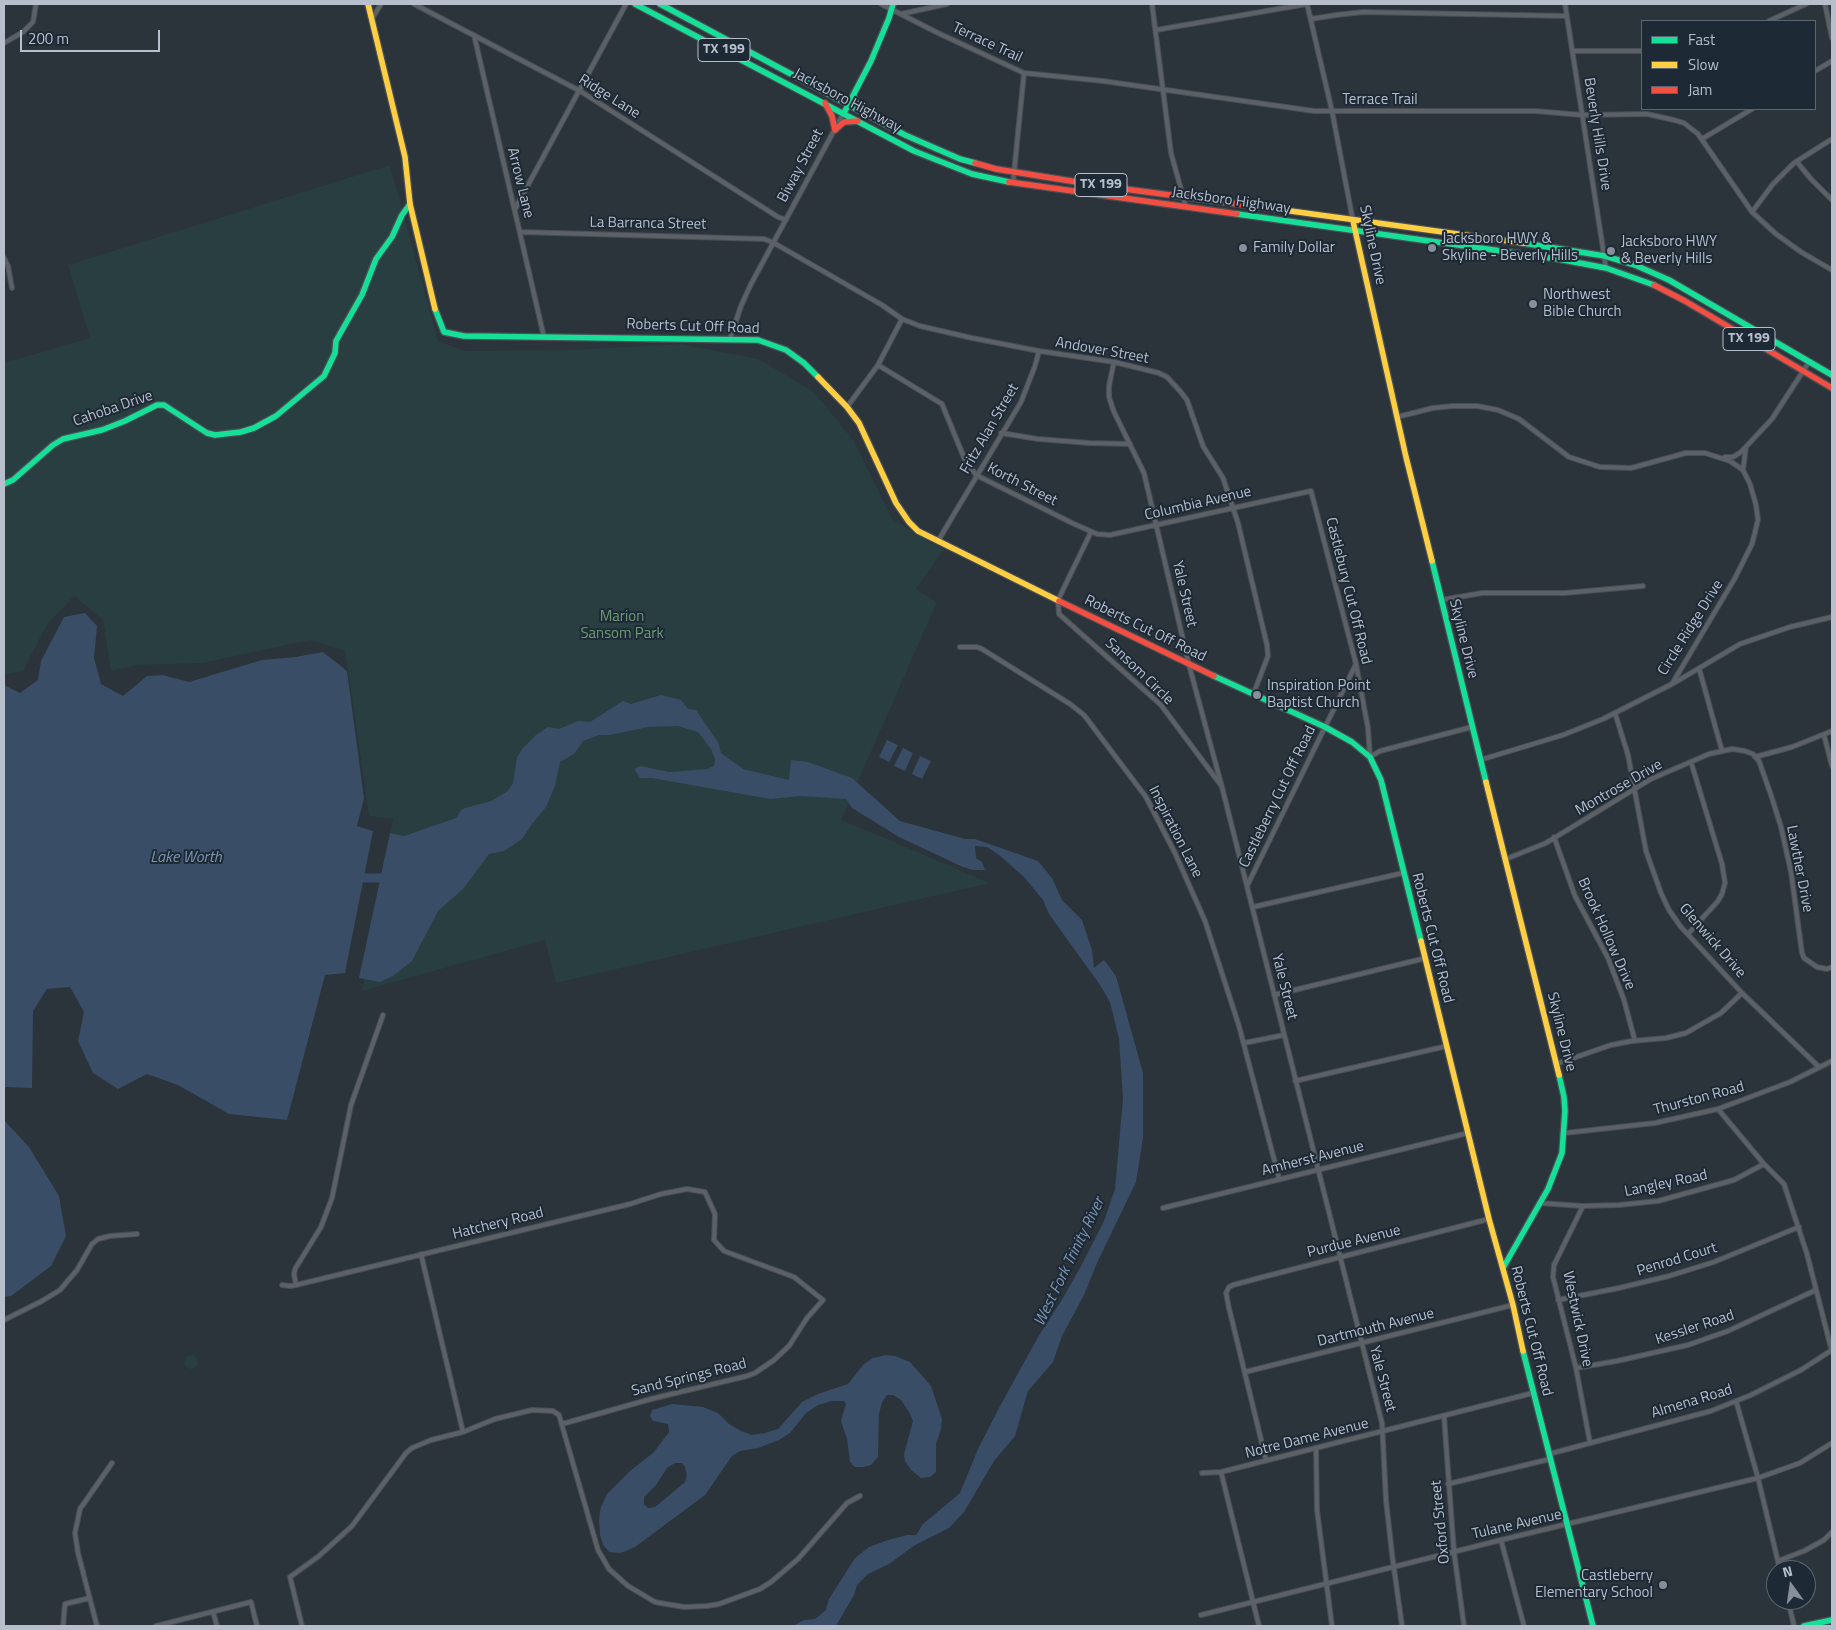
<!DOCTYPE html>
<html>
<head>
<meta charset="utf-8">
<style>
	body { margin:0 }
	#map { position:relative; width:1836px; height:1630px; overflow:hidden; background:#2b333b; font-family:"Titillium Web",sans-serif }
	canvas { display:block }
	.frame { position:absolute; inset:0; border:5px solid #b6bfcb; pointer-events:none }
	.legend { position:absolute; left:1641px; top:20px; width:175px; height:90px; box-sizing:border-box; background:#1e2936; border:1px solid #5b6572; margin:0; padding:6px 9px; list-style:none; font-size:15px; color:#b6bfcb }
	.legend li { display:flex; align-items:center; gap:10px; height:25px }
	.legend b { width:25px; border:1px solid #5b6572 }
	.north { position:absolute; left:1766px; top:1560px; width:50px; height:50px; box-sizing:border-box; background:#1e2936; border:1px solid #5b6572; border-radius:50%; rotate:346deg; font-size:14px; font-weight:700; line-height:20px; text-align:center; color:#b6bfcb }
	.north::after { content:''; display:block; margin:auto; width:18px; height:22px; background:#858e99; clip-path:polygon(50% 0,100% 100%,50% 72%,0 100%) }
	.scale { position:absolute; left:20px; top:30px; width:140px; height:22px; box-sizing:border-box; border:2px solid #b6bfcb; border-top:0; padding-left:6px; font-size:15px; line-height:18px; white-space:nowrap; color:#b6bfcb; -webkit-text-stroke:4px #1e2936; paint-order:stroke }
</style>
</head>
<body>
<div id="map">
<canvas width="1836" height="1630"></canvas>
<div class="frame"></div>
<ul class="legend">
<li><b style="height:6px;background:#16e098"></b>Fast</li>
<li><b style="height:6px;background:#ffcf43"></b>Slow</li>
<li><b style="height:6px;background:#f24e42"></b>Jam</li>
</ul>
<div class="north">N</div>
<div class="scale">200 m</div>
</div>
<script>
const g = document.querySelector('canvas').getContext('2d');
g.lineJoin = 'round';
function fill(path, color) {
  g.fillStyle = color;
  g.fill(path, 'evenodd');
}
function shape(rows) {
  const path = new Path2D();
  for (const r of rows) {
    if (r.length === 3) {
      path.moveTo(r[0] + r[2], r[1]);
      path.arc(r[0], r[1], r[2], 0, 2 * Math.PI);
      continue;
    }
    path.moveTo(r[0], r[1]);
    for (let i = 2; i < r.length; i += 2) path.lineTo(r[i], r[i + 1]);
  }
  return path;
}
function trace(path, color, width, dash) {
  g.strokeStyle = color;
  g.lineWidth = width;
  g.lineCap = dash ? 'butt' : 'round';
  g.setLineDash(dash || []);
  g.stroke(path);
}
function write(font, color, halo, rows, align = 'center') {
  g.font = font + ' "Titillium Web",sans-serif';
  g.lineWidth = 4;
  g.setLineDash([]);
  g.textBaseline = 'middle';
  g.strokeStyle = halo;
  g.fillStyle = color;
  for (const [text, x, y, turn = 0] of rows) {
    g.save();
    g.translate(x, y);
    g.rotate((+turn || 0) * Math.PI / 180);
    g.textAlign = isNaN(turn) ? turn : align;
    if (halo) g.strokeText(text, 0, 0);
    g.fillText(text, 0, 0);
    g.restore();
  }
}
const green = shape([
	[390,165,438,341,465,351,570,350,681,344,759,359,814,392,854,441,892,519,944,550,916,589,937,602,841,820,885,838,990,883,556,983,545,940,362,991,393,819,369,816,345,651,310,640,203,663,139,665,111,671,103,620,74,596,46,626,23,671,4,675,4,363,90,338,68,265],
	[191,1362,7]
]);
const water = shape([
	[85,613,97,626,94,658,101,684,123,696,147,676,163,675,189,682,262,660,296,657,323,652,347,671,364,798,357,826,373,831,345,973,325,975,287,1120,229,1114,178,1085,147,1074,118,1089,93,1073,78,1041,84,1012,70,987,47,989,33,1011,32,1088,4,1087,4,685,20,693,38,680,41,661,64,617],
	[661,695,681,700,688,709,696,710,718,742,721,753,743,769,789,780,791,760,808,762,852,778,900,821,965,839,975,839,1038,861,1052,878,1062,900,1082,920,1092,950,1094,968,1104,960,1116,976,1143,1073,1143,1138,1136,1182,1097,1263,1084,1295,1062,1336,1053,1362,1028,1391,1015,1436,994,1461,964,1512,949,1528,915,1545,889,1564,868,1574,857,1585,854,1595,836,1626,793,1626,804,1620,815,1619,826,1610,829,1599,855,1558,869,1547,888,1540,907,1535,916,1535,923,1524,960,1493,978,1449,999,1408,1038,1337,1063,1298,1081,1266,1104,1221,1115,1189,1123,1098,1119,1039,1110,1002,1100,985,1049,914,1043,900,1024,877,999,855,987,847,975,846,976,858,982,862,985,870,973,870,963,867,899,837,852,808,846,799,801,796,770,799,652,778,640,778,634,769,640,766,669,772,707,769,714,766,715,759,711,749,698,732,678,726,648,727,610,735,599,735,583,741,574,754,560,762,555,786,546,807,532,824,522,839,504,851,489,854,463,889,438,911,412,961,393,976,380,982,359,978,390,833,404,836,456,818,462,809,491,801,508,791,513,783,517,757,523,748,536,735,548,727,559,729,578,721,590,722,623,701,631,704],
	[887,740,898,745,889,762,879,757],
	[903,748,913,753,905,771,894,766],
	[920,756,931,761,922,779,912,774],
	[4,1120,29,1147,59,1196,66,1236,51,1266,11,1296,4,1297],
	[886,1355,895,1356,910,1362,931,1386,942,1419,941,1429,936,1444,936,1472,930,1477,921,1478,911,1470,905,1461,904,1454,913,1421,909,1412,901,1400,893,1395,887,1395,882,1402,879,1414,878,1457,871,1465,863,1467,855,1467,850,1462,847,1439,841,1421,846,1404,844,1401,832,1401,818,1405,806,1413,790,1433,779,1440,758,1448,740,1451,732,1456,705,1495,635,1547,621,1553,609,1552,603,1545,600,1535,599,1519,601,1507,607,1494,630,1471,654,1452,669,1432,668,1424,653,1421,650,1416,652,1410,672,1404,703,1407,718,1413,729,1424,741,1431,752,1435,765,1433,778,1429,802,1402,818,1394,848,1384,863,1365,873,1358],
	[675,1463,682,1463,685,1467,687,1475,685,1482,655,1507,648,1508,644,1504,644,1497,656,1485,667,1468]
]);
const river = shape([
	[352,878,390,878,390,876]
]);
const street = shape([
	[414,4,580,91,778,217,786,220],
	[881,4,938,33,1024,73,1103,81,1314,111,1535,111,1582,115,1647,114,1674,120,1684,123,1698,134,1752,212,1776,234,1801,252,1832,270],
	[1152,4,1171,153,1186,207],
	[1307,4,1332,111,1353,221],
	[1565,4,1606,268],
	[1825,4,1832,38],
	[901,14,947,4],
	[372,19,381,4],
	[1311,19,1336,15,1363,12,1567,16],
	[1769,21,1806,4],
	[1156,30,1307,4],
	[474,35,544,337],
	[4,43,23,32,33,22,36,4],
	[1573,51,1642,51],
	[1815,71,1832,61],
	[1702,139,1752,109],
	[1797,162,1811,179,1832,200],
	[1013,183,1024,73],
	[515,209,626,4],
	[1752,212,1773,184,1794,163,1832,139],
	[521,232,764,239,774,243,882,305,902,319,920,326,972,338,1039,351,1114,362,1159,373,1167,377,1180,391,1187,400,1203,446,1223,478,1238,523,1267,645,1268,656,1253,695],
	[4,258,8,266,12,288],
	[730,339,741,306,751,284,843,114],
	[1114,362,1109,386,1109,397,1114,412,1144,473,1189,665,1222,787,1382,1423,1386,1500,1392,1554,1402,1626],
	[878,365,942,404,965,460,976,475,1072,523,1097,534,1110,535,1311,491,1356,664,1368,728,1370,757],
	[847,407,878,365,902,319],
	[1397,417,1433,408,1453,406,1477,406,1498,410,1519,419,1569,457,1600,467,1631,468,1686,453,1705,453,1730,461,1743,470],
	[1001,433,1038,439,1089,443,1130,444],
	[1725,457,1733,457,1741,452,1772,419,1809,362],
	[1091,532,1058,600,1059,614,1161,705,1220,784],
	[938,541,1021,402,1035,366,1039,351],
	[1441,600,1482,593,1565,593,1643,586],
	[960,647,977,647,982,649,1070,704,1084,715,1146,797,1175,853,1205,921,1239,1026,1279,1178],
	[1699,668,1722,751],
	[1674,683,1740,644,1790,627,1832,617],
	[1615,713,1628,755,1646,851,1661,893,1669,910,1681,927,1742,993,1819,1067],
	[1824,735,1832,766],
	[1370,757,1380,751,1472,727],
	[1755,757,1792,747,1832,731],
	[1480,760,1563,735,1603,719,1672,684,1735,578,1752,544,1758,520,1756,505,1750,484,1743,470,1746,447],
	[1554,837,1575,896,1608,958,1624,1000,1635,1041],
	[1506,859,1546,843,1651,779,1709,754,1732,749,1745,751,1753,754,1759,761,1772,798,1781,827,1791,872,1802,953,1804,958,1817,967,1827,969,1832,967],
	[1247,886,1356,664],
	[1253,907,1403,873],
	[1688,934,1718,901,1722,894,1725,883,1722,864,1691,762],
	[1274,995,1426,958],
	[1244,1043,1284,1035],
	[1556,1064,1611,1045,1632,1041,1666,1038,1686,1033,1721,1013,1742,993],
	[1295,1081,1447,1046],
	[1718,1109,1764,1164,1784,1184,1807,1254,1832,1352],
	[1565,1133,1655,1123,1718,1109,1790,1082,1832,1061],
	[1539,1203,1583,1206,1619,1205,1658,1201,1734,1180,1764,1164],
	[1583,1206,1554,1265,1553,1277,1576,1368,1590,1443],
	[1163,1208,1468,1133],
	[421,1254,463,1432],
	[282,1285,290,1286,296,1285,630,1204,661,1194,687,1189,705,1192,715,1214,714,1240,724,1251,794,1277,823,1300,807,1318,789,1346,774,1360,755,1373,747,1376,651,1399,562,1424],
	[296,1285,294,1274,295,1269,321,1227,332,1198,351,1105,383,1015],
	[1558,1300,1619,1288,1669,1276,1714,1262,1799,1227],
	[4,1320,42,1301,60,1290,77,1270,92,1244,98,1239,110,1236,137,1234],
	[1576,1368,1617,1361,1688,1345,1728,1331,1816,1290],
	[1245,1372,1513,1305],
	[1736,1401,1758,1478,1780,1570],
	[1444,1416,1454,1552,1464,1626],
	[1316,1448,1317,1510,1332,1626],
	[1549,1454,1711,1411,1751,1395,1801,1370,1832,1350],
	[1266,1460,1229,1308,1226,1293,1229,1287,1233,1285,1263,1277,1489,1219],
	[1221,1472,1259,1626],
	[1202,1473,1221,1472,1533,1393],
	[1448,1484,1550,1459],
	[1501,1540,1524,1626],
	[1778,1561,1804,1551,1824,1540,1832,1532],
	[1788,1600,1794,1626],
	[213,1612,217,1626],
	[1201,1615,1505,1539,1758,1478,1800,1463,1832,1443],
	[63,1626,65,1604,90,1598],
	[97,1626,78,1553,75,1533,80,1509,112,1463],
	[156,1626,251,1602,257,1626],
	[302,1626,290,1577,319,1556,352,1526,406,1453,412,1448,431,1440,463,1432,495,1419,532,1410,553,1411,559,1415,598,1550,609,1569,628,1586,655,1602,666,1604,684,1607,707,1606,719,1604,760,1589,771,1582,798,1559,847,1503,860,1496]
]);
const fast = shape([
	[635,4,914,151,972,174,1009,182],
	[660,4,905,135,960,159,975,163],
	[854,96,855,101,861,110],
	[844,113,871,61,889,18,893,4],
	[1237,214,1558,259,1606,268,1654,285],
	[1523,243,1605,256,1635,265,1669,280,1832,375],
	[435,309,444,332,464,336,758,340,786,350,804,363,818,377],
	[4,484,13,480,53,445,63,439,102,430,125,421,157,405,164,405,207,433,215,435,241,432,254,428,276,416,324,376,335,353,336,341,362,295,376,259,392,237,402,215,410,204],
	[1432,561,1486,782],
	[1214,676,1325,727,1352,742,1370,757,1381,780,1421,941],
	[1503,1268,1548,1189,1562,1153,1565,1111,1564,1097,1559,1075],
	[1523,1351,1593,1626],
	[1804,1626,1832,1620]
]);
const slow = shape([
	[368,4,405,157,410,204,435,309],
	[1276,209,1523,243],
	[1353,221,1406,457,1432,561],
	[818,377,847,407,859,423,896,503,909,522,918,531,1059,601],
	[1486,782,1559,1075],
	[1421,941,1489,1219,1513,1305,1523,1351]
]);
const jam = shape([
	[825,103,832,116,835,130],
	[835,130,844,122,858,121],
	[975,163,996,169,1102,186,1276,209],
	[1009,182,1237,214],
	[1654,285,1685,301,1832,388],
	[1059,601,1214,676]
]);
const markers = [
	[1243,248,5,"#858e99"],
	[1432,248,5,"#858e99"],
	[1611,251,5,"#858e99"],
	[1533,304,5,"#858e99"],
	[1257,695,5,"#858e99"],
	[1663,1585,5,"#858e99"]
];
const shields = [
	[724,50,52],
	[1101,185,52],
	[1749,339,52]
];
const shieldNames = [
	["TX 199",724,50],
	["TX 199",1101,185],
	["TX 199",1749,339]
];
const streetNames = [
	["Terrace Trail",987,43,25],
	["Ridge Lane",609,97,32],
	["Terrace Trail",1380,100],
	["Jacksboro Highway",847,101,28],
	["Beverly Hills Drive",1597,134,81],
	["Biway Street",801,166,-62],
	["Arrow Lane",520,183,76],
	["Jacksboro Highway",1231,201,8],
	["La Barranca Street",648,224,1],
	["Skyline Drive",1372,245,78],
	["Roberts Cut Off Road",693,327,2],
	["Andover Street",1102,351,10],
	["Cahoba Drive",113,409,-19],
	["Fritz Alan Street",990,429,-60],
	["Korth Street",1022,485,27],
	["Columbia Avenue",1198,504,-13],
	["Castlebury Cut Off Road",1348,591,76],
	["Yale Street",1184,594,77],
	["Circle Ridge Drive",1691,628,-58],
	["Roberts Cut Off Road",1145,629,26],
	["Skyline Drive",1463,639,76],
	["Sansom Circle",1139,672,44],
	["Montrose Drive",1619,788,-30],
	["Castleberry Cut Off Road",1278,797,-64],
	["Inspiration Lane",1175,832,63],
	["Lawther Drive",1799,869,79],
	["Brook Hollow Drive",1606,934,66],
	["Roberts Cut Off Road",1432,938,76],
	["Glenwick Drive",1712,941,49],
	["Yale Street",1284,987,76],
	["Skyline Drive",1561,1032,76],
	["Thurston Road",1699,1099,-15],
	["Amherst Avenue",1313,1159,-14],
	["Langley Road",1666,1184,-12],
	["Hatchery Road",498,1224,-14],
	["Purdue Avenue",1354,1242,-14],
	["Penrod Court",1677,1260,-17],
	["Westwick Drive",1577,1319,78],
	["Dartmouth Avenue",1376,1328,-14],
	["Kessler Road",1695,1328,-18],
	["Roberts Cut Off Road",1531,1331,76],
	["Sand Springs Road",689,1378,-14],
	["Yale Street",1382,1379,75],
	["Almena Road",1692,1402,-17],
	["Notre Dame Avenue",1307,1439,-14],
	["Oxford Street",1441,1522,-96],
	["Tulane Avenue",1517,1525,-13]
];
const poiNames = [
	["Jacksboro HWY &",1442,239],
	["Skyline - Beverly Hills",1442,256],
	["Jacksboro HWY",1621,242],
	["& Beverly Hills",1621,259],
	["Family Dollar",1253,248],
	["Northwest",1543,295],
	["Bible Church",1543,312],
	["Inspiration Point",1267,686],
	["Baptist Church",1267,703],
	["Castleberry",1653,1576,"right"],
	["Elementary School",1653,1593,"right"]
];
const parkNames = [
	["Marion",622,617],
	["Sansom Park",622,634]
];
const waterNames = [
	["Lake Worth",186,858],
	["West Fork Trinity River",1070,1262,-64]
];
fill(green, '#283e41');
fill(water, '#3a4d66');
trace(river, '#3a4d66', 9);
trace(street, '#494f55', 6);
trace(fast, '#494f55', 8);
trace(slow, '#494f55', 8);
trace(jam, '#494f55', 8);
trace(street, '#5c6168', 4);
trace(fast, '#16e098', 5.5);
trace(slow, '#ffcf43', 5.5);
trace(jam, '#f24e42', 5.5);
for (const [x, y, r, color] of markers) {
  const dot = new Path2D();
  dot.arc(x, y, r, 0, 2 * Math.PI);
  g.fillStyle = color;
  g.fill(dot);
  trace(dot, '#1e2936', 2);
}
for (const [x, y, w] of shields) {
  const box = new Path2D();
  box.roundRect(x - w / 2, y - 11.5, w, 23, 4);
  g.fillStyle = '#1e2936';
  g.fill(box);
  trace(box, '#b6bfcb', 1);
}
write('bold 14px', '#b6bfcb', null, shieldNames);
write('15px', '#b6bfcb', '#1e2936', streetNames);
write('15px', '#b6bfcb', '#1e2936', poiNames, 'left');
write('15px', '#6d9c76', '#1e2936', parkNames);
write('italic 16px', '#7d96b2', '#1e2936', waterNames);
</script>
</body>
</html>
